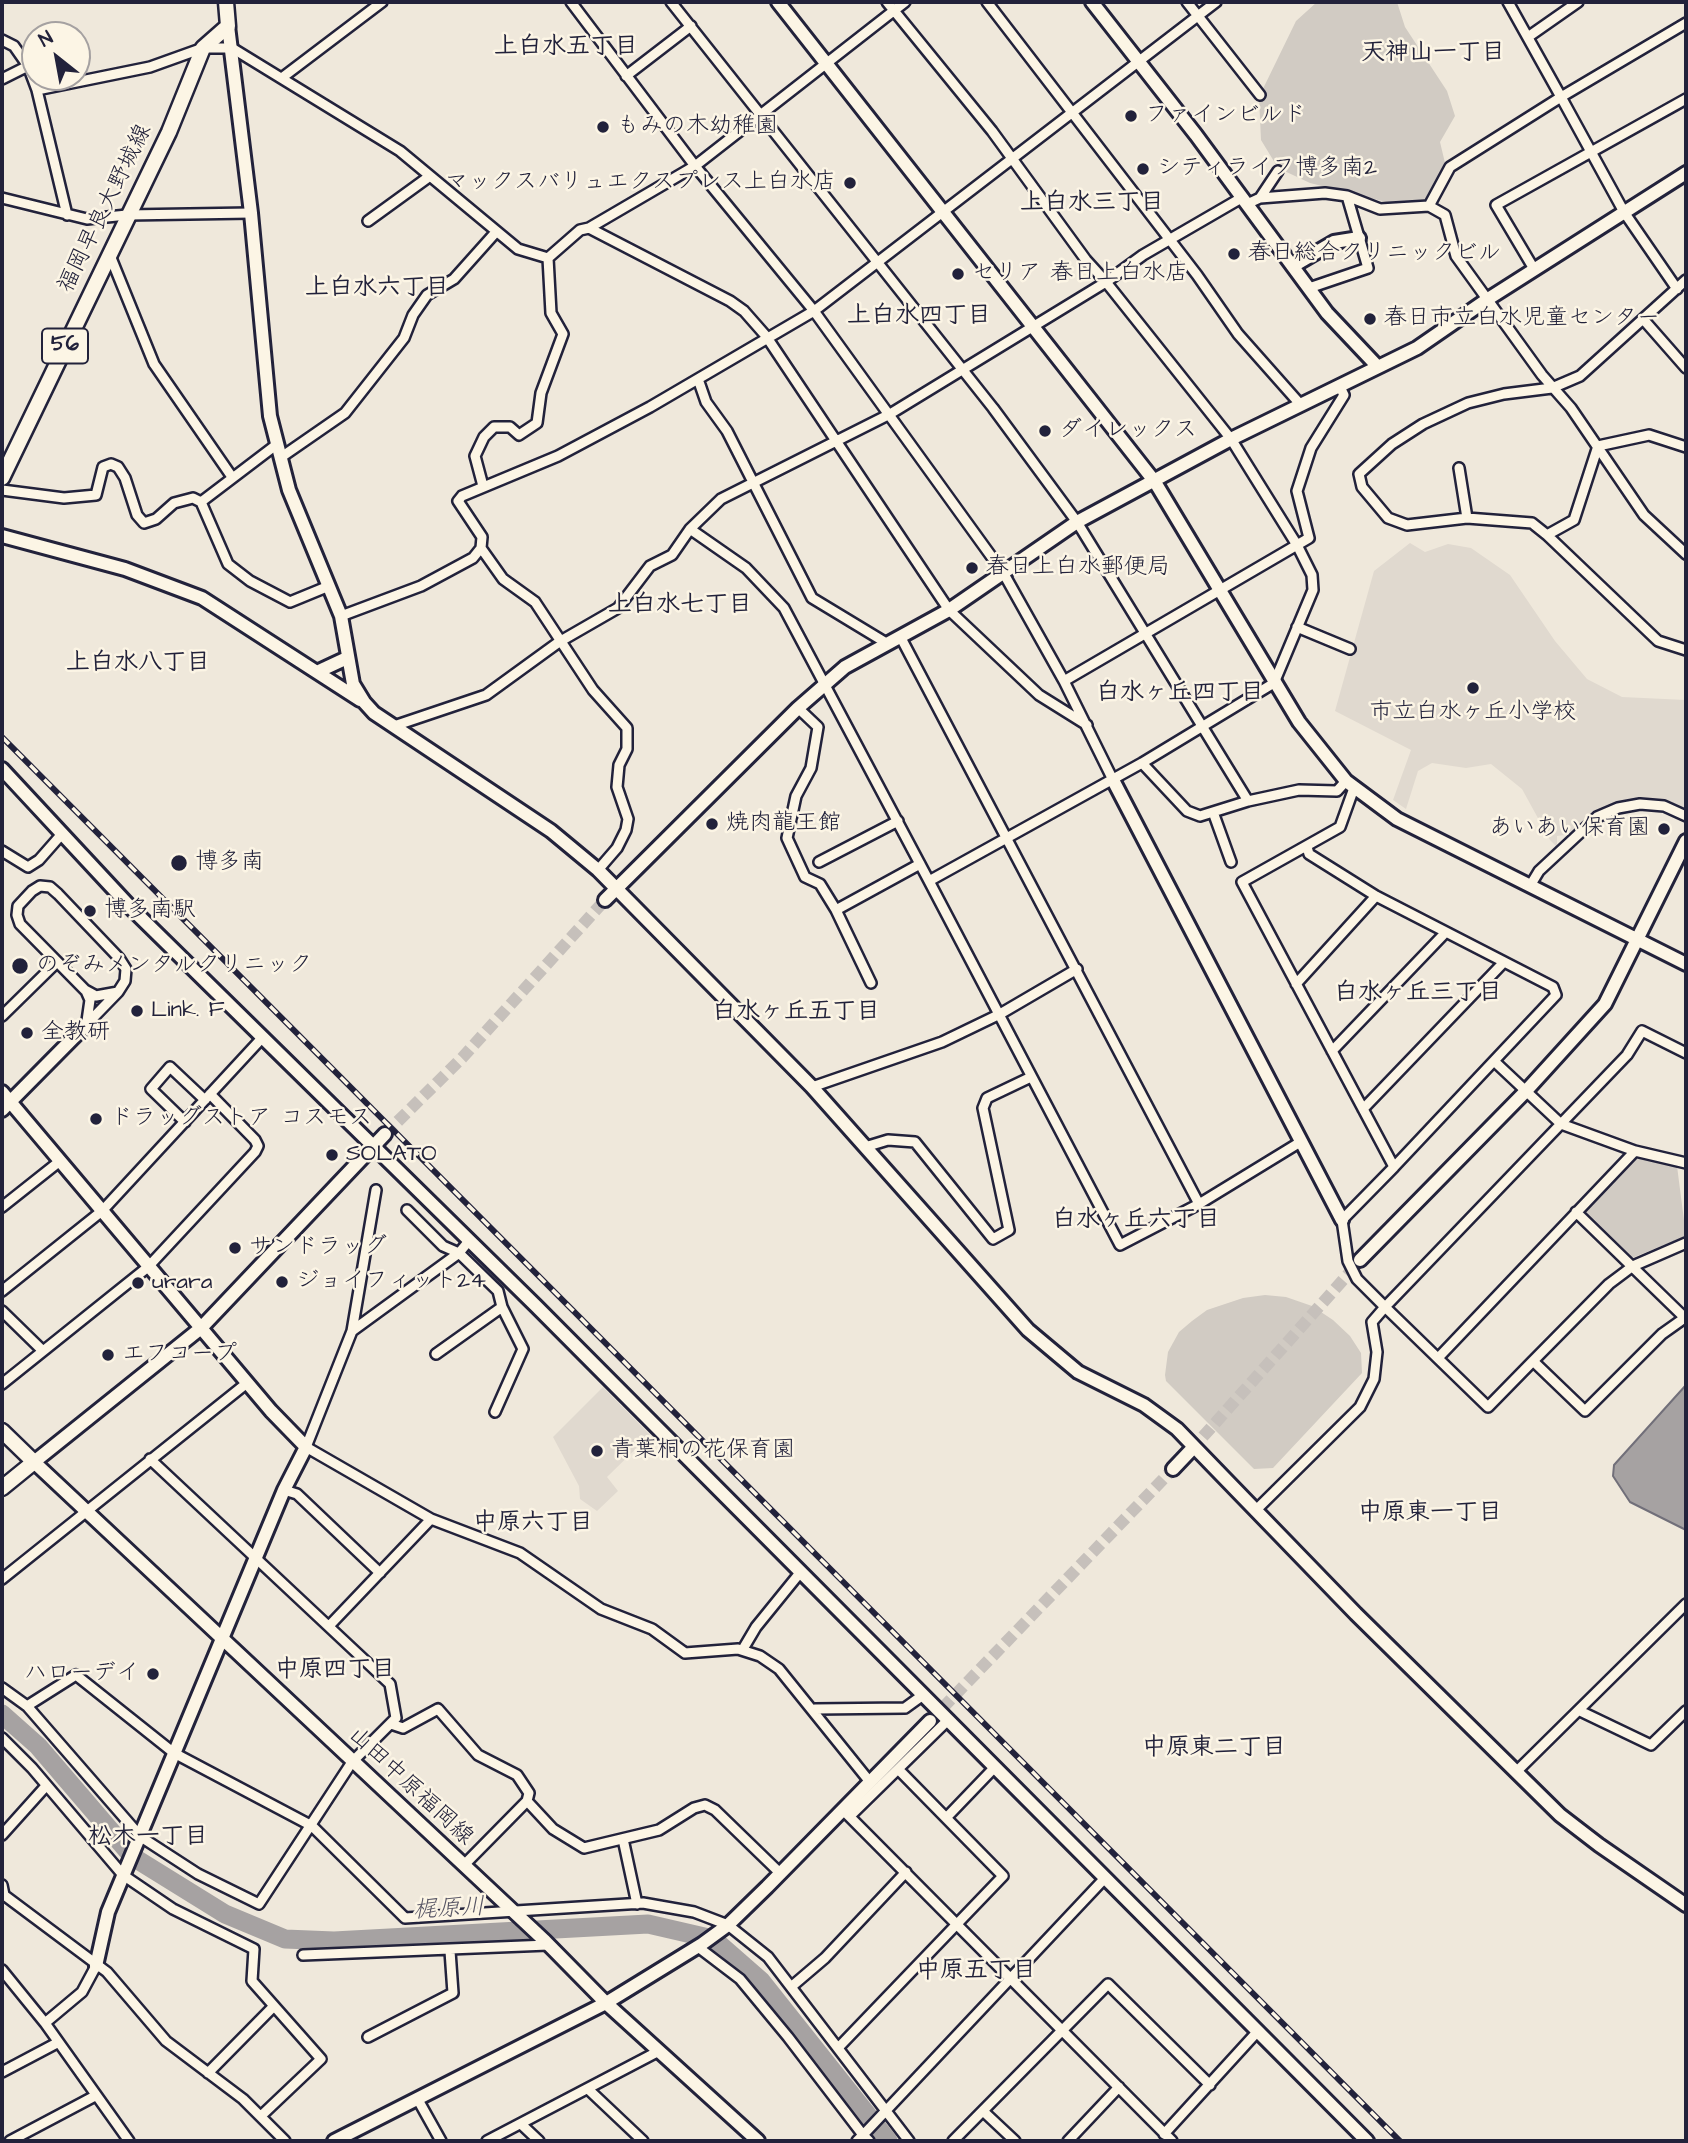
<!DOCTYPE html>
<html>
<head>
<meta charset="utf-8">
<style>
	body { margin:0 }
	#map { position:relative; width:1688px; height:2143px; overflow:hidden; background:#efe8db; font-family:"Architects Daughter",sans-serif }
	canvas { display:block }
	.frame { position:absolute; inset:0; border:4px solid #22223b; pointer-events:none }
	.north { position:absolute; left:21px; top:21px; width:70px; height:70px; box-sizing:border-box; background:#fcf5e5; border:2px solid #a5a1a1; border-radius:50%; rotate:329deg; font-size:19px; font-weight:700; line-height:28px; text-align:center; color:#22223b }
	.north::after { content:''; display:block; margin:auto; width:24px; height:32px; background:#22223b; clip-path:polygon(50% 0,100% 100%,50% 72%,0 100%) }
</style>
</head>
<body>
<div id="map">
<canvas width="1688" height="2143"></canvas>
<div class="frame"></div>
<div class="north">N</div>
</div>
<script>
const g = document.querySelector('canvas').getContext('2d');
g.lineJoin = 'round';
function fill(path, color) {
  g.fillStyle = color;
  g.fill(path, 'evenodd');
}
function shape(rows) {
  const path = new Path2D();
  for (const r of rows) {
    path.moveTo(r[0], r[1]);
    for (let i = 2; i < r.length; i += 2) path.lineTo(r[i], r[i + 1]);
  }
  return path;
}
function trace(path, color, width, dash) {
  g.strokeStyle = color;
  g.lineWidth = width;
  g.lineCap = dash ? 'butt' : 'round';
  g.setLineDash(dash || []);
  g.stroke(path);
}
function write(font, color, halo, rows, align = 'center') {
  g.font = font + ' "Architects Daughter","Klee One",sans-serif';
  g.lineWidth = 5;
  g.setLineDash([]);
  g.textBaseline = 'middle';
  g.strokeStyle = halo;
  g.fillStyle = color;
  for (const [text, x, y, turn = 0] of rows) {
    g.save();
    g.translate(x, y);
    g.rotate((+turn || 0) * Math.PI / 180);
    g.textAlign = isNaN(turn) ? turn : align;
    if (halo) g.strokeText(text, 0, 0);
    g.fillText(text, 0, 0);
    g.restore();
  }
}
const built = shape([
	[1410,543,1425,552,1448,544,1471,548,1510,575,1555,641,1587,679,1622,697,1686,700,1686,811,1663,801,1641,797,1614,804,1597,812,1572,834,1557,836,1557,847,1550,840,1522,789,1491,764,1466,768,1432,763,1418,771,1406,809,1393,800,1411,750,1335,711,1374,571],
	[603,1387,650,1435,607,1477,618,1491,597,1511,580,1499,579,1486,553,1437]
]);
const green = shape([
	[1317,2,1397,2,1405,27,1447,91,1455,116,1440,142,1445,163,1430,199,1423,203,1386,202,1310,183,1278,168,1261,140,1259,97,1296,21],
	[1638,1156,1677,1166,1686,1236,1632,1258,1584,1212],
	[1265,1295,1286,1297,1312,1306,1333,1320,1350,1336,1361,1353,1362,1373,1273,1468,1254,1469,1166,1381,1165,1375,1168,1352,1179,1332,1192,1321,1207,1310,1243,1298]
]);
const water = shape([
	[1686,1385,1686,1530,1630,1502,1613,1476,1614,1465,1686,1385]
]);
const river = shape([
	[2,1714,38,1746,133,1857,225,1914,285,1939,334,1941,648,1924,713,1939,761,1981,888,2141]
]);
const secondaryTunnel = shape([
	[385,1134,462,1058,605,900],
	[1191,1450,1360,1261],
	[930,1721,1173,1469]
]);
const street = shape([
	[571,2,695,166,814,311,1004,574,1064,681,1113,780],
	[671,2,993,408,1077,522,1248,801,1299,790,1337,791,1346,781],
	[887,2,992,131,1086,260,1106,282,1143,255,1243,197],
	[987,2,1197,275,1238,334,1300,404],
	[1187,2,1260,95],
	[1528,37,1578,2],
	[2,40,14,46,28,66,37,90,150,67,203,48,232,48,400,151,518,249,548,258,580,230,589,228,730,301,744,311,766,336,949,610,1039,695,1087,725],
	[626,76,691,26],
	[283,77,382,2],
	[2,79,28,66],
	[37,90,67,215],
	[2,198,87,219,127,215,251,213],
	[1260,198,1278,171],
	[1247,204,1260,198,1325,193,1347,196,1380,209,1429,206,1450,167,1561,97,1508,2],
	[1429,206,1445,215,1456,256,1542,375,1571,408,1644,515,1686,554],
	[368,221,430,176],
	[589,228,695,166,905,2],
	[109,253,154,364,232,477],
	[1534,269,1496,205,1686,99],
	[1686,280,1580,376,1552,388,1504,394,1468,403,1423,424,1392,444,1359,474,1362,487,1388,518,1407,525,1467,518,1532,523,1547,535,1574,520,1598,446,1649,435,1686,447],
	[1309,288,1368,268,1347,196],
	[1677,289,1624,212,1561,97,1686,23],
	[1643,319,1686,368],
	[698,379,706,402,727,431,812,598,888,644],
	[280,458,345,413,404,338,413,315,427,295,454,279,496,232],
	[1459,468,1467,518],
	[483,486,475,456,484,437,494,427,510,427,519,435,537,423,541,393,563,334,551,313,548,258],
	[2,490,64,498,96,495,103,467,111,464,118,467,125,478,137,515,144,523,156,519,174,503,193,498,201,502,276,445],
	[201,502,228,564,250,581,290,602,329,586],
	[1547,535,1658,641,1686,650],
	[481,548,503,579,535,602,593,690,627,728,627,749,619,765,617,787,628,819,626,830,617,848,598,870],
	[341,616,421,586,473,558,481,548,482,537,458,501,462,496,558,456,650,407,814,311,1216,2],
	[1297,627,1350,649],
	[900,636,1199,1204,1302,1141],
	[1064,681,1309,538,1297,491,1311,448,1344,395,1339,385],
	[798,708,818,727,811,768,796,796,787,838,805,877,820,884,836,910,871,983],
	[394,726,486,695,559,642,618,608,650,566,672,555,690,529,721,499,890,414,1106,282,1231,439,1297,545,1312,575,1313,590,1274,683,1142,763,929,881,784,608,746,568,690,529],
	[1142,763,1187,811,1200,816,1248,801],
	[1213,812,1231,862],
	[1307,847,1309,854,1376,896,1553,987,1556,995,1394,1167],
	[2,851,28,867,39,860,61,835],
	[819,862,898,821],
	[929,881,1120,1245,1199,1204],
	[1530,886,1539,871,1597,817,1618,808,1640,804,1664,806,1686,816],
	[836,910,920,864],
	[1296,984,1376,896],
	[86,991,90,1000,87,1021],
	[2,1016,57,962],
	[86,1025,118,992,125,981,126,969,119,958,58,894,50,887,40,886,32,891,18,906,17,915,20,924,85,990,96,996,118,992],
	[1332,1051,1446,932],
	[1494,1061,1561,1124,1635,1151],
	[812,1087,942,1042,1000,1014,1077,969],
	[1363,1109,1504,962],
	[185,1122,151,1089,170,1067,205,1100],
	[865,1147,888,1140,915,1142,993,1239,1009,1230,983,1108,987,1098,1031,1077],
	[376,1190,352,1331,306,1447,431,1519,520,1553,601,1609,652,1629,685,1653,738,1649,760,1656,779,1669,870,1782],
	[2,1207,60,1161],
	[407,1210,443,1246,459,1253,498,1291,502,1307,523,1349,495,1412],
	[1576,1212,1684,1317],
	[1686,1243,1633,1266,1609,1284,1533,1361,1585,1411,1662,1334,1686,1317],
	[2,1291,102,1211,262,1038],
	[2,1311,43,1351],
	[352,1331,459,1253,468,1242],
	[436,1354,502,1307],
	[1439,1357,1635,1151,1686,1163],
	[1533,1361,1488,1407,1385,1307,1627,1055,1642,1031,1686,1053],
	[2,1384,148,1267,255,1152,258,1146,255,1140,210,1094],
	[284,1490,297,1494,380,1573],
	[1255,1511,1360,1407,1374,1379,1377,1352,1372,1322,1385,1307,1357,1279,1348,1261,1342,1220,1394,1167,1242,882,1340,827,1354,788],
	[2,1579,247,1383],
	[329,1626,431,1519],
	[743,1649,756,1627,799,1574],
	[2,1688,27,1706,141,1837,198,1874,259,1904,352,1762,396,1718,390,1684,150,1459],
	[27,1706,76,1675,174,1753,312,1826,405,1918,643,1903,694,1912,728,1925,768,1957,909,2141],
	[815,1709,905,1708,923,1695],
	[1580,1711,1651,1745,1686,1711],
	[391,1724,403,1728,438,1709,478,1755,517,1775,529,1793,527,1801,464,1865],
	[2,1738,32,1768,123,1875,173,1909,254,1949,252,1981,321,2059,262,2115],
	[1517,1771,1686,1604],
	[527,1801,553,1829,584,1848,659,1830,694,1808,705,1805,715,1810,781,1874],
	[843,1810,1172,2141],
	[850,1816,948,1720],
	[946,1818,994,1768],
	[2,1835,46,1786],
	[623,1839,637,1904],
	[2,1885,4,1895,107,1972,166,2041,243,2099,285,2141],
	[698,1947,740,1979,788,2037,863,2135,857,2141],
	[303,1955,548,1945],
	[96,1966,82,1992,45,2023,129,2141],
	[2,1970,45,2023],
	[791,1987,825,1958,906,1872],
	[368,2037,453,1993,450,1951],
	[838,2048,1003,1876,898,1769],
	[2,2072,57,2043],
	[208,2073,274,2006],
	[588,2089,643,2141],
	[417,2098,441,2141],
	[983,2111,1015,2141],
	[521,2124,539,2141],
	[1164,2134,1258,2031],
	[10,2141,95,2096],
	[487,2141,659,2051],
	[869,2141,863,2135,1105,1878],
	[953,2141,1108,1984,1210,2085],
	[1068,2141,1119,2087]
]);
const secondary = shape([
	[778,2,1155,482,1299,722,1346,781,1397,819,1686,964],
	[1092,2,1196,135,1327,313,1378,367],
	[228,26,251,213,270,416,289,490,341,616,353,684,364,702,374,713,551,831,598,870,812,1087,1028,1330,1078,1372,1144,1405,1177,1429,1356,1614,1560,1815,1599,1845,1686,1905],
	[1293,266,1334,242,1359,238],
	[2,536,125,569,202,598,360,700],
	[317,672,347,658],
	[2,769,133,910,536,1306,1367,2141],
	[1113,780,1342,1220],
	[605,900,798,708,845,667,949,610,1077,522,1231,439,1417,348,1488,299,1686,173],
	[2,1092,271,1411,306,1447,284,1490,108,1912,96,1966],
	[2,1110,86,1025],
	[385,1134,201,1328,34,1462,545,1941,606,2003,758,2141],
	[1360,1260,1526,1091,1605,1004,1686,841],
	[1173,1469,1191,1450],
	[334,2141,606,2003,702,1944,728,1925,767,1887,930,1721]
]);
const primary = shape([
	[2,478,169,132,203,48,228,26,226,2],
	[2,1431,34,1462,2,1488]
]);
const rail = shape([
	[2,737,1400,2141]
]);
const markers = [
	[1131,116,7,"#22223b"],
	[603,127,7,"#22223b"],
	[1143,169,7,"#22223b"],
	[850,183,7,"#22223b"],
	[1234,254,7,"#22223b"],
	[958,274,7,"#22223b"],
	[1370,319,7,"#22223b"],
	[1045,431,7,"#22223b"],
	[972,568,7,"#22223b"],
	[1473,688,7,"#22223b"],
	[712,824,7,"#22223b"],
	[1664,829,7,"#22223b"],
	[179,863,9,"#22223b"],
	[90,911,7,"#22223b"],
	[20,966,9,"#22223b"],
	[137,1011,7,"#22223b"],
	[27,1033,7,"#22223b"],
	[96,1119,7,"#22223b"],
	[332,1155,7,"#22223b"],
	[235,1248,7,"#22223b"],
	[282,1282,7,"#22223b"],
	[138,1283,7,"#22223b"],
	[108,1355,7,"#22223b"],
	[597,1451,7,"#22223b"],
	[153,1674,7,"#22223b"]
];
const shields = [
	[65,346,46]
];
const shieldNames = [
	["56",65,346]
];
const poiNames = [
	["ファインビルド",1145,116],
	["もみの木幼稚園",617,127],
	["シティライフ博多南2",1157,169],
	["マックスバリュエクスプレス上白水店",836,183,"right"],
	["春日総合クリニックビル",1248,254],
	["セリア 春日上白水店",972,274],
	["春日市立白水児童センター",1384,319],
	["ダイレックス",1059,431],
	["春日上白水郵便局",986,568],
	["市立白水ヶ丘小学校",1473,713,"center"],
	["焼肉龍王館",726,824],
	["あいあい保育園",1650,829,"right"],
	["博多南",195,863],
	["博多南駅",104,911],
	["のぞみメンタルクリニック",36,966],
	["Link. F",151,1011],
	["全教研",41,1033],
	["ドラッグストア コスモス",110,1119],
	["SOLATO",346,1155],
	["サンドラッグ",249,1248],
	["ジョイフィット24",296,1282],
	["urara",152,1283],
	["エフコープ",122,1355],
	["青葉桐の花保育園",611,1451],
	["ハローデイ",139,1674,"right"]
];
const streetNames = [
	["福岡早良大野城線",106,209,-64],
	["山田中原福岡線",410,1787,43]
];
const neighbourhoodNames = [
	["上白水五丁目",566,48],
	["天神山一丁目",1433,54],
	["上白水三丁目",1092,204],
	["上白水六丁目",377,289],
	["上白水四丁目",919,317],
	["上白水七丁目",680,606],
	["上白水八丁目",138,664],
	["白水ヶ丘四丁目",1180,694],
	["白水ヶ丘三丁目",1418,994],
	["白水ヶ丘五丁目",796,1013],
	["白水ヶ丘六丁目",1136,1221],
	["中原東一丁目",1430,1514],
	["中原六丁目",533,1524],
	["中原四丁目",335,1671],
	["中原東二丁目",1214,1749],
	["松木一丁目",148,1838],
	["中原五丁目",976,1972]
];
const waterNames = [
	["梶原川",449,1910,-3]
];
fill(built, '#e0d9cf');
fill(green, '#d1cbc3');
fill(water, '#a6a2a2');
trace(water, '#716f79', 2);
trace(river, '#a6a2a2', 19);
trace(secondaryTunnel, '#c6c0bb', 12, [12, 6]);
trace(street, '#22223b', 14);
trace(secondary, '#22223b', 18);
trace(primary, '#22223b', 19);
trace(street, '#fcf5e5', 9);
trace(secondary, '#fcf5e5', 12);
trace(primary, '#fcf5e5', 14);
trace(rail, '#22223b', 6);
trace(rail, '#fcf5e5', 3.5, [10]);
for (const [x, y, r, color] of markers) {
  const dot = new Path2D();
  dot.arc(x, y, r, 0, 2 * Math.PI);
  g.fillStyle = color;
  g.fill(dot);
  trace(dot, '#fcf5e5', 2.5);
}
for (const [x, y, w] of shields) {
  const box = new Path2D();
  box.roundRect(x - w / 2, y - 17.5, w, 35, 5);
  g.fillStyle = '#fcf5e5';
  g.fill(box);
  trace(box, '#22223b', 2);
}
write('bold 21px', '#22223b', null, shieldNames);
write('23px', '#22223b', '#fcf5e5', poiNames, 'left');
write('23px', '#22223b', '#fcf5e5', streetNames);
write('bold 24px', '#22223b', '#fcf5e5', neighbourhoodNames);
write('italic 24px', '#575564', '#fcf5e5', waterNames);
</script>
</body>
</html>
